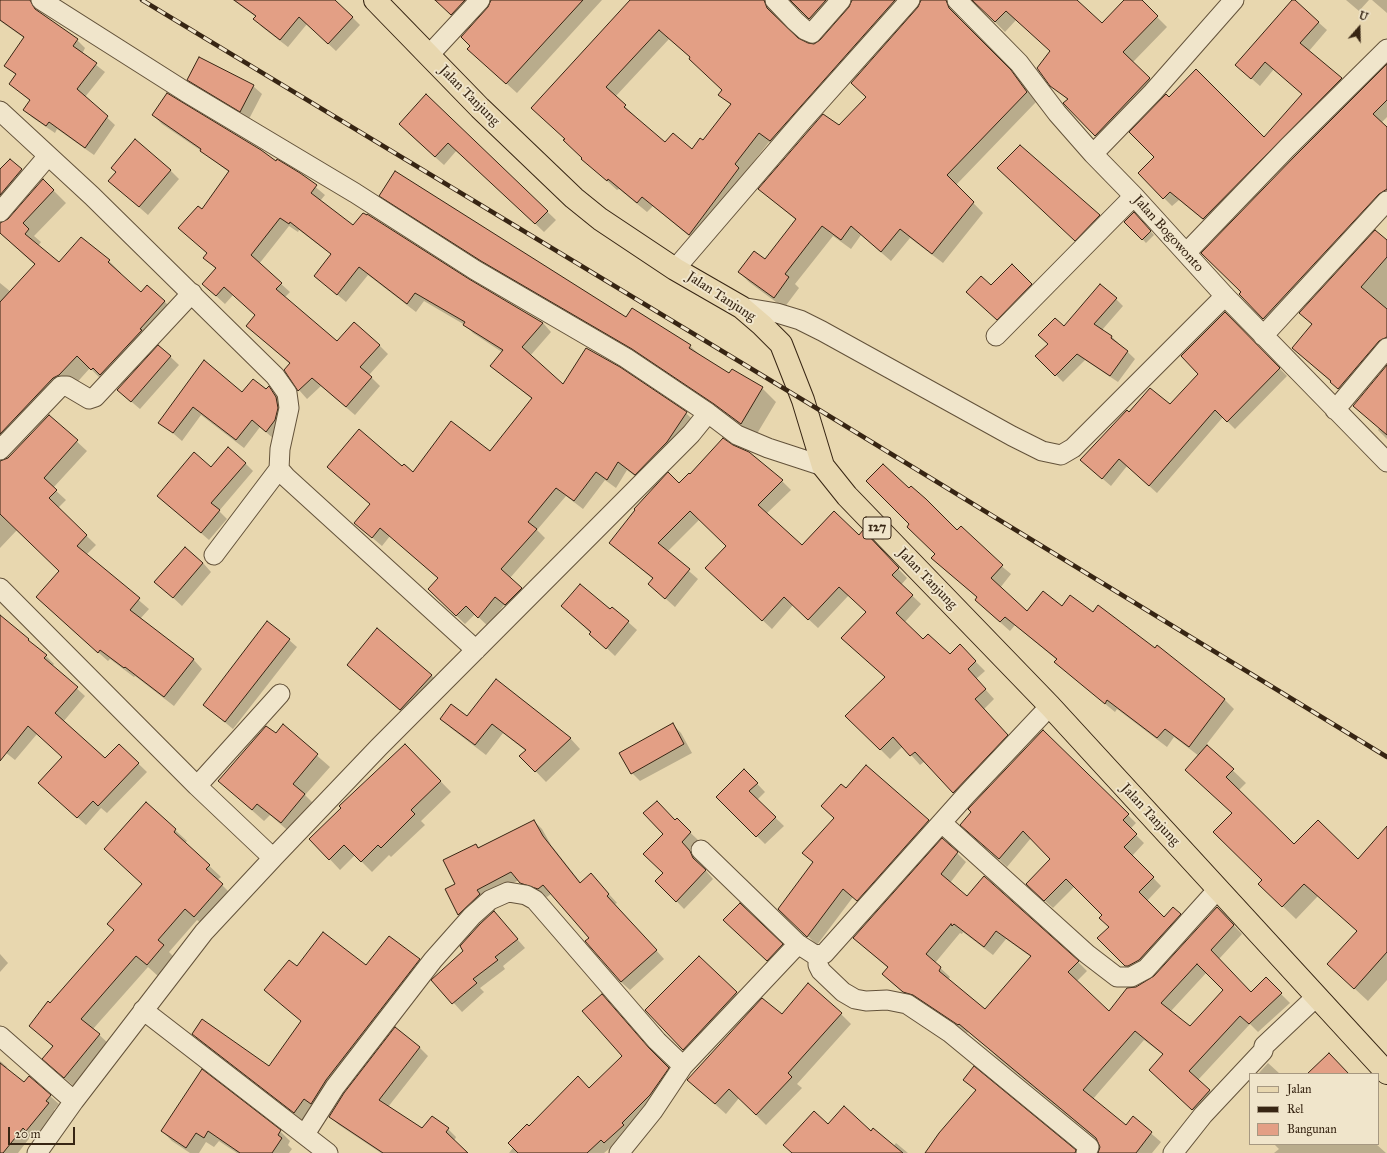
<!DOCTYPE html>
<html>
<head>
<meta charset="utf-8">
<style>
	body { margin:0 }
	#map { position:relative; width:1387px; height:1153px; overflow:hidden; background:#e8d7af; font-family:"IM FELL Great Primer",serif }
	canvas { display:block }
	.legend { position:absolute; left:1249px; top:1073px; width:130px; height:72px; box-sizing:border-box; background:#f0e5cb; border:1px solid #a69881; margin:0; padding:5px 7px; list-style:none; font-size:12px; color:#372513 }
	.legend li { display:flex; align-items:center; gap:8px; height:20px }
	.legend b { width:20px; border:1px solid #a69881 }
	.north { position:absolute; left:1339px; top:8px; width:40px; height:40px; -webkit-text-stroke:3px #f0e5cb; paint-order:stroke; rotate:20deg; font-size:11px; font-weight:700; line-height:16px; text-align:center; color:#372513 }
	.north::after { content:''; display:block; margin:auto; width:14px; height:18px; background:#372513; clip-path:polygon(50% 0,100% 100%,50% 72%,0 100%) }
	.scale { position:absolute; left:8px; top:1127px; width:67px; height:18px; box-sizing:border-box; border:2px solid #372513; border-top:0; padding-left:5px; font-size:12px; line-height:14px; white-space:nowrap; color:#372513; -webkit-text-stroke:3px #f0e5cb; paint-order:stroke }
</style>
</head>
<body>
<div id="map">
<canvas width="1387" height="1153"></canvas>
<ul class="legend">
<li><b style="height:5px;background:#e8d7af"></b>Jalan</li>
<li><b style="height:5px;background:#372513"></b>Rel</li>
<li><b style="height:11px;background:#e39f85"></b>Bangunan</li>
</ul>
<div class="north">U</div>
<div class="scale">20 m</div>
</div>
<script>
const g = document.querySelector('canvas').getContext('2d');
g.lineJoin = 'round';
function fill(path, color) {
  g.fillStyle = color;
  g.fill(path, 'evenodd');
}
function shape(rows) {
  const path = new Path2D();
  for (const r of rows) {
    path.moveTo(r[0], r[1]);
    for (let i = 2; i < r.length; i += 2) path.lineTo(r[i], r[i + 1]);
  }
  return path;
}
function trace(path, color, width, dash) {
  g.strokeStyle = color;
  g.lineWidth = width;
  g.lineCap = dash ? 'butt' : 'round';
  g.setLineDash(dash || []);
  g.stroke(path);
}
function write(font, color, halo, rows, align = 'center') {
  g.font = font + ' "IM FELL Great Primer",serif';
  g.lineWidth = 4;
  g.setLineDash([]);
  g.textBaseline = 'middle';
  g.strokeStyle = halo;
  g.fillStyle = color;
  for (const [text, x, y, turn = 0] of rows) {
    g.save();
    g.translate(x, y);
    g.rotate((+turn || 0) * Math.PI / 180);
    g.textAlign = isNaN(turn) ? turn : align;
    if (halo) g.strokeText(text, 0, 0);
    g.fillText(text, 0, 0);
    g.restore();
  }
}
const shadow = shape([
	[0,0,29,0,39,12,77,40,85,48,82,54,105,72,85,97,115,125,94,155,57,129,55,133,33,118,24,110,30,101,10,84,16,75,6,66,24,38,0,21],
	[233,0,323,0,352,17,360,25,336,51,307,24,288,47,262,27,255,19,256,17],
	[447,0,486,0,454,17,444,7],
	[491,0,602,0,517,93,479,59],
	[632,0,784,0,774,8,777,19,797,39,807,44,814,45,821,41,850,7,852,0,916,0,781,151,769,142,744,174,700,245,653,206,647,212,619,189,617,190,583,159],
	[669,39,691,58,723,90,720,95,731,105,703,141,692,150,665,144,634,117,635,116,615,97],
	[790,0,850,0,820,28],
	[921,0,963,0,956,8,959,19,1021,81,1036,102,956,185,983,213,943,263,910,238,891,261,861,235,851,249,833,236,795,284,799,288,784,308,749,282,739,272,765,260,796,220,759,189,839,126,867,97,919,8],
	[969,0,1076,0,1102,24,1125,0,1140,0,1167,27,1133,62,1160,89,1106,145,1065,103,1068,100,1051,85,1051,51,1016,20,1005,32,975,2],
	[1293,0,1327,30,1309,51,1349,87,1212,227,1179,200,1172,206,1139,173,1155,157,1169,98,1264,139,1303,95,1274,69,1260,86,1236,65],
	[1346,0,1369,0,1359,11],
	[1372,0,1387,0,1387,13],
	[1387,66,1387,117,1381,123,1387,129,1387,202,1272,327,1240,294],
	[188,80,253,86,262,94,249,119,197,88],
	[427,96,556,220,544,232,457,150,444,165,408,133],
	[153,115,276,162,300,174,325,195,320,201,354,227,469,280,543,323,551,332,530,356,563,385,620,368,686,413,695,422,644,483,627,470,616,488,605,480,583,509,566,496,537,530,545,538,510,578,530,598,515,613,504,605,488,626,475,614,465,624,438,598,439,579,390,536,382,546,355,523,371,505,328,467,402,467,413,473,490,452,532,399,492,366,502,352,473,333,465,325,424,301,416,312,368,275,346,302,315,276,332,255,299,230,298,232,289,226,259,264,290,292,284,298,337,342,379,345,388,354,369,375,380,386,355,415,321,386,307,399,299,390,290,364,256,334,256,315,233,295,225,304,203,284,216,269,204,258,208,254,180,228,202,210,230,173,203,152,162,124],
	[10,160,30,178,0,200,0,171],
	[170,170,179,179,148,215,109,181],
	[1007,176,1099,216,1107,224,1084,248],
	[53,190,66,203,34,236,41,242,38,246,59,264,109,261,121,273,120,275,141,293,164,301,177,314,104,382,90,368,72,388,0,450,0,283,11,292,35,265,0,233,0,223,4,223],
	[381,195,626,318,690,346,701,356,730,374,762,388,776,402,755,437,395,210],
	[1138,217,1154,235,1146,243,1126,222],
	[1387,242,1387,349,1340,390,1293,348,1312,325,1300,313],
	[1012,265,1040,293,1006,327,975,300],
	[1116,299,1123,306,1102,330,1112,337,1135,359,1118,382,1085,360,1063,382,1037,356,1064,328],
	[1225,313,1287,376,1235,429,1223,417,1157,493,1127,466,1111,486,1089,467,1129,413,1170,406,1199,374],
	[159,346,179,365,140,409,127,398],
	[204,362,243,393,266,391,269,388,277,396,284,406,274,439,260,427,244,448,201,415,182,441,160,422],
	[1387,367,1387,439,1378,430,1379,428,1363,414],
	[49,416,87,451,53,488,66,500,58,508,96,545,86,555,149,609,140,619,193,659,202,669,174,706,135,676,134,677,110,659,108,661,46,606,60,571,17,530,0,548,0,461,9,458],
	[245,463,253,471,219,511,227,519,209,540,158,496,211,468],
	[782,481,791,490,766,514,802,547,859,536,863,532,907,578,901,585,921,604,904,623,923,640,950,655,960,646,985,671,976,679,994,699,984,709,1016,745,963,801,925,761,920,765,903,746,890,759,847,716,886,678,867,612,849,595,818,628,793,605,772,629,716,577,727,546,700,519,667,552,698,579,675,607,649,584,653,579,610,543,679,484],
	[909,489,1011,574,1000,588,1027,612,1062,607,1093,613,1155,649,1157,647,1225,700,1234,709,1206,745,1246,783,1238,791,1294,845,1358,860,1387,840,1387,980,1368,1001,1328,964,1358,931,1318,896,1296,919,1273,897,1233,813,1199,756,1174,737,1167,747,1117,709,1115,712,1065,671,1056,662,1057,660,1015,625,1010,631,985,609,978,598,942,567,936,554,910,524],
	[203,563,211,572,182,606,156,582],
	[562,606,610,611,628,622,637,630,615,656],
	[6,622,46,656,54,664,52,666,85,696,63,722,105,759,119,745,147,772,107,813,101,808,86,825,48,791,63,757,37,734,15,760,0,748,0,630],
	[289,640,297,647,233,729,204,705],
	[348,665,431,675,443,687,412,721],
	[467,717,570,738,580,749,546,782,521,756,526,751,503,733,486,755,452,729,441,719],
	[673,725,681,733,692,753,640,781,632,773],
	[283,726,330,767,305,795,317,807,293,835,270,815,264,821,219,781,276,735],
	[1043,731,1136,823,1130,829,1144,843,1132,856,1161,886,1147,901,1164,918,1180,915,1188,923,1134,974,1099,938,1110,927,1104,915,1074,887,1053,908,1035,892,1051,859,1031,838,1007,867,970,833],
	[415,755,451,792,421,821,425,825,391,857,389,855,372,872,355,855,340,870,311,839],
	[744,770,765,792,757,800,784,826,765,844,717,797],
	[846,790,928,821,938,830,867,909,853,897,817,945,789,918,835,818],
	[147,804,187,841,185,843,221,877,217,880,233,896,206,927,197,920,169,952,174,957,158,976,148,967,93,1029,110,1045,76,1088,55,1070,53,1047,30,1026,115,930,143,885],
	[677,820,698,840,689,851,713,879,684,909,657,881,664,873],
	[534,821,542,829,551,845,581,883,599,883,617,903,615,904,664,959,630,990,621,982,590,938,552,893,547,897,529,891,519,880,485,898,467,922,459,914,446,890,457,884,475,845,478,848],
	[957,853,966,862,950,883,967,897,1078,962,1087,971,1076,982,1109,1012,1137,988,1155,977,1217,908,1242,934,1219,959,1251,993,1266,979,1290,1003,1258,1032,1250,1024,1198,1080,1219,1099,1202,1118,1159,1079,1164,1055,1144,1040,1093,1099,1126,1126,1133,1118,1161,1142,1152,1153,1099,1153,1100,1142,998,1058,989,1049,968,1032,967,1033,923,1004,913,1001,892,983,883,974,888,968,864,947],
	[963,932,993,955,1006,939,1031,957,986,1010,948,979,950,977,935,963,960,933,962,934],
	[1207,972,1224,990,1190,1027,1171,1011],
	[740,904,790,953,776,969,733,929],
	[494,912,525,948,503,966,505,969,480,988,484,992,462,1012,433,980,465,951],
	[0,954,8,963,0,972],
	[699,957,747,1004,694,1060,646,1010],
	[419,960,429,970,304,1122,203,1044,193,1034,269,1067,302,1022,265,990,297,968,366,966],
	[841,1014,851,1024,797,1084,802,1088,766,1125,739,1098,726,1114,688,1080,782,1015],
	[419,1047,428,1056,388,1107,423,1129,448,1129,456,1137,454,1141,466,1153,381,1153,339,1125,330,1117],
	[655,1056,676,1077,613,1151,610,1148,604,1153,509,1153,529,1128,589,1089],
	[0,1061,7,1067,5,1069,24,1084,50,1096,59,1104,54,1110,57,1112,35,1139,31,1136,18,1153,0,1153],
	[1268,1063,1280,1074,1258,1074],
	[202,1071,280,1131,290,1141,288,1145,292,1149,289,1153,237,1153,219,1141,214,1147,206,1142,199,1153,190,1153,172,1141,162,1131],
	[896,1143,908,1153,874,1153,893,1147],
	[1274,1144,1376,1144,1386,1153,1274,1153,1279,1149]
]);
const building = shape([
	[0,0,30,0,35,9,78,39,73,46,97,63,77,89,108,116,85,148,49,122,46,126,23,110,30,100,9,84,16,74,4,66,24,37,0,20,0,0],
	[234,0,335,0,353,17,328,44,299,17,280,40,253,19,256,16,234,0],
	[435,0,465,0,451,15,435,0],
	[491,0,583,0,506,84,467,49,470,46,461,37,488,7,491,0],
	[630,0,764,0,767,8,798,38,808,43,814,44,820,40,849,7,852,0,895,0,770,141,759,133,735,164,739,168,689,235,642,197,637,203,608,179,607,181,581,159,582,158,563,140,565,139,531,108,630,0],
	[659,30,690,57,689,59,722,90,718,95,731,104,703,140,700,138,692,149,673,133,665,142,624,107,626,105,606,87,659,30],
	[790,0,826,0,809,19,790,0],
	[921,0,946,0,949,8,1011,70,1027,92,947,175,974,202,932,254,900,229,881,252,851,226,841,240,822,226,785,274,789,277,774,298,738,272,754,251,765,259,796,219,758,189,823,114,839,125,866,97,851,83,918,7,921,0],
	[972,0,1077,0,1102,23,1124,0,1142,0,1158,16,1123,52,1150,78,1095,136,1063,103,1068,99,1050,86,1037,68,1050,51,1006,11,995,22,972,0],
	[1292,0,1295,0,1319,22,1300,43,1342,78,1203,219,1170,192,1163,199,1138,173,1154,157,1129,132,1166,94,1169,97,1196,69,1264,137,1302,94,1265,62,1251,79,1235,65,1292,0],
	[199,57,254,85,240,112,187,80,199,57],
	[1387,64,1387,100,1373,114,1387,127,1387,189,1379,194,1263,319,1239,294,1241,292,1201,253,1295,156,1387,64],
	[167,93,261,150,276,161,277,159,300,173,317,185,311,193,353,225,363,213,367,215,367,214,469,279,543,323,522,347,563,384,586,348,620,367,687,412,667,442,635,475,618,462,607,480,596,472,574,501,556,488,528,522,537,529,501,569,522,588,505,605,495,597,478,618,466,606,456,616,428,589,438,578,380,528,372,538,354,523,370,504,327,467,359,429,402,466,404,464,413,472,451,421,490,451,532,398,490,366,503,350,463,325,465,322,415,293,407,304,359,267,337,295,314,276,331,254,290,222,289,224,280,218,251,255,282,283,276,289,337,341,354,322,380,345,360,367,372,377,346,407,312,378,298,391,284,370,290,363,246,326,255,315,224,287,216,296,202,284,216,268,203,258,207,253,178,228,198,206,202,209,229,171,200,151,201,149,152,115,167,93],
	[426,94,548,211,535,224,448,143,435,157,399,124,426,94],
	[135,139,171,170,139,207,108,181,116,172,111,168,135,139],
	[1020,145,1100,215,1075,241,997,168,1020,145],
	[10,159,22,169,0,195,0,169,10,159],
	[395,171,626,317,632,308,691,345,689,348,729,373,732,369,763,387,741,424,714,404,632,349,481,261,379,196,395,171],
	[43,179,54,190,23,223,29,229,25,234,59,262,81,237,110,260,108,262,141,292,147,285,165,301,140,329,142,330,100,375,93,368,91,370,77,356,59,375,53,378,0,434,0,302,35,264,0,233,0,223,8,219,43,179],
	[1134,212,1151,231,1142,240,1124,222,1134,212],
	[1375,230,1387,240,1387,257,1361,287,1387,309,1387,337,1379,341,1338,389,1330,382,1331,381,1292,348,1312,324,1299,313,1375,230],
	[1012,264,1032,284,997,320,966,292,981,276,991,285,1012,264],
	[1100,284,1117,298,1094,324,1112,336,1111,338,1128,351,1110,376,1077,354,1055,376,1035,356,1048,344,1038,335,1055,318,1064,326,1100,284],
	[1225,312,1280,368,1227,422,1215,410,1149,486,1119,459,1102,479,1080,460,1127,410,1129,412,1150,388,1170,404,1198,374,1181,356,1225,312],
	[158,345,171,356,131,402,117,390,158,345],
	[204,360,242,392,253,379,266,389,269,386,276,397,278,408,275,420,266,432,252,420,236,440,193,407,173,433,158,423,204,360],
	[1387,365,1387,435,1353,406,1387,365],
	[49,415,78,440,44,478,57,490,49,498,87,535,77,546,140,598,130,610,194,659,164,697,125,667,124,668,100,650,98,653,36,597,59,571,0,514,0,461,8,458,49,415],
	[723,438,733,445,749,452,783,480,758,505,802,545,834,511,859,535,863,530,899,568,892,575,913,595,896,613,923,639,928,634,950,654,960,644,976,661,968,669,986,689,975,699,1008,735,953,793,915,752,910,756,893,737,880,750,845,716,885,677,841,638,866,612,839,587,808,620,784,597,762,621,705,568,726,546,690,511,658,543,690,569,665,599,648,584,653,578,609,543,635,510,634,509,668,472,679,483,689,473,690,474,723,438],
	[228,447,246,463,211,503,220,510,201,533,157,496,194,452,211,467,228,447],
	[883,464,909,488,911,486,926,499,957,530,961,526,1003,565,991,578,1027,611,1043,591,1062,606,1070,595,1093,612,1098,605,1155,648,1157,645,1225,699,1189,747,1165,729,1157,738,1107,700,1105,704,1054,662,1057,659,1005,617,1000,622,975,600,977,597,931,558,935,554,907,527,909,524,866,481,883,464],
	[185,547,203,563,173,598,154,582,185,547],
	[580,584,610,609,612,607,629,621,606,649,589,634,591,632,561,606,580,584],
	[0,615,29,639,28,640,47,655,44,658,78,687,55,713,105,758,119,744,139,763,98,806,93,801,77,818,38,783,62,757,28,726,0,761,0,615],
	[267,621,290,639,225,722,203,705,267,621],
	[377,628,432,675,400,710,347,665,377,628],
	[496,679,571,738,535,772,519,756,526,750,492,724,475,745,440,719,451,704,467,716,496,679],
	[673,723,684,744,631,774,619,753,673,723],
	[283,724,318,754,293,784,305,794,281,823,257,804,252,810,218,781,266,726,276,733,283,724],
	[1043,730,1129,814,1123,820,1137,834,1124,847,1154,877,1139,892,1164,917,1173,907,1181,914,1139,960,1128,966,1125,966,1097,938,1109,927,1099,918,1102,915,1066,879,1044,901,1026,884,1050,859,1023,831,999,859,960,825,971,812,968,809,1043,730],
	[405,744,441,781,411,810,415,814,381,848,378,845,361,862,344,845,329,860,309,839,341,808,339,806,405,744],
	[1207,745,1234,769,1226,777,1294,844,1318,820,1358,859,1387,826,1387,952,1354,989,1327,964,1357,931,1304,884,1282,907,1258,884,1262,880,1213,832,1232,813,1185,770,1207,745],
	[866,765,929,820,857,901,843,889,807,937,778,909,813,862,802,853,834,818,821,806,841,784,846,788,866,765],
	[744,769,758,783,749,791,776,817,756,837,716,797,744,769],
	[657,801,675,820,677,818,691,832,682,842,690,851,693,858,706,870,676,902,655,881,663,873,643,854,663,834,643,813,657,801],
	[146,802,176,829,174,832,210,865,206,869,223,884,194,917,185,909,158,940,164,945,147,965,136,956,81,1019,100,1034,64,1078,42,1059,53,1046,29,1026,48,1001,50,1003,114,930,107,924,142,884,104,849,146,802],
	[534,820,543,836,580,883,591,873,609,894,607,896,619,909,657,950,621,982,585,941,589,938,543,885,538,889,520,883,511,872,477,890,480,894,458,915,445,889,455,884,443,860,476,844,478,848,534,820],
	[942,838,958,852,941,874,967,896,984,876,1079,961,1068,972,1109,1011,1127,988,1136,987,1154,976,1217,907,1234,925,1211,950,1251,992,1266,977,1282,993,1249,1024,1240,1016,1189,1071,1210,1090,1192,1110,1149,1070,1163,1054,1135,1031,1083,1090,1126,1125,1133,1116,1152,1132,1136,1153,1098,1153,1100,1147,1096,1138,959,1024,958,1025,913,995,903,992,882,974,888,967,853,938,942,838],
	[951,924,952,926,954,924,984,947,996,931,1031,956,985,1009,939,971,941,967,926,954,951,924],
	[1197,964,1223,990,1190,1026,1161,1003,1197,964],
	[740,903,783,944,767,961,723,920,740,903],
	[494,911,518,939,495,957,498,960,473,979,477,983,452,1004,431,980,463,951,460,946,480,924,494,911],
	[323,932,366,965,389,936,420,959,326,1080,311,1104,304,1099,294,1113,192,1034,202,1019,269,1066,301,1021,264,990,289,960,297,966,323,932],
	[699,956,737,992,683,1050,645,1010,699,956],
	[808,983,842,1013,788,1073,792,1077,756,1115,729,1089,715,1104,687,1080,762,998,782,1014,808,983],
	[602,994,649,1048,669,1068,650,1095,622,1123,624,1125,604,1143,601,1140,587,1153,518,1153,508,1143,527,1124,529,1126,578,1076,589,1088,622,1056,582,1011,602,994],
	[395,1027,420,1047,379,1100,422,1128,432,1116,449,1128,446,1132,468,1153,383,1153,329,1117,344,1093,395,1027],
	[1329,1053,1349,1074,1307,1074,1329,1053],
	[0,1063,24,1082,29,1076,51,1095,46,1101,49,1103,26,1131,23,1128,3,1153,0,1153,0,1063],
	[974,1066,1076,1150,1075,1153,925,1153,939,1133,976,1090,963,1080,974,1066],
	[202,1069,281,1130,278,1135,282,1138,272,1153,240,1153,208,1131,204,1138,196,1133,186,1148,161,1131,202,1069],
	[844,1106,871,1131,873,1128,903,1153,792,1153,783,1145,814,1111,828,1124,844,1106]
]);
const street = shape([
	[41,0,186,92,355,193,475,270,626,358,708,413,737,435,768,448,823,466],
	[775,0,795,21,805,30,812,33,841,0],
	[957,0,1019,63,1057,113,1093,154,1134,196,1225,296,1387,462],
	[429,55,480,0],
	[0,111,92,196,275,376,287,393,289,408,280,449,279,469,286,477,476,650],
	[1093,154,1153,92,1234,0],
	[0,212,48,156],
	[1186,253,1287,148,1387,49],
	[675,269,803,120,910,0],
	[741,307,777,313,800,320,822,331,1012,436,1042,451,1061,455,1073,448,1225,296],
	[996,336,1134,196],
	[1263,336,1387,201],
	[1335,410,1387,348],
	[0,450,61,386,67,386,89,399,95,397,192,293],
	[214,555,279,469],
	[0,588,197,786,273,858,379,747,691,434,708,413],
	[197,786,280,694],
	[942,823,1087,954,1117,977,1131,977,1146,969,1218,889],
	[701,850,798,944,815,955,824,954,967,794,1050,706],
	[818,956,818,965,821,971,843,992,855,999,866,1001,887,1000,907,1004,949,1032,1089,1147,1086,1153],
	[143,1010,328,1153],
	[0,1036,74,1101],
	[305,1134,335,1087,433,960,472,916,490,900,508,892,526,895,535,900,657,1041,683,1066],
	[37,1153,74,1101,204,932,273,858],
	[619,1153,653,1111,683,1066,798,944],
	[1173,1153,1203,1115,1263,1051,1264,1046,1317,996]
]);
const primary = shape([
	[375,0,480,108,574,198,600,219,675,269,741,307,762,325,781,344,803,400,823,466,847,496,1050,706,1387,1073]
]);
const rail = shape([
	[142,0,803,400,1387,757]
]);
const shields = [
	[877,528,28]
];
const shieldNames = [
	["127",877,528]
];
const streetNames = [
	["Jalan Tanjung",469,96,45],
	["Jalan Bogowonto",1168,234,48],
	["Jalan Tanjung",721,297,33],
	["Jalan Tanjung",927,579,46],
	["Jalan Tanjung",1150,815,47]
];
fill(shadow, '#0003');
fill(building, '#e39f85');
trace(building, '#372513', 1);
trace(street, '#63523a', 21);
trace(primary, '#372513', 24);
trace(street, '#f0e5cb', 19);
trace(primary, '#e8d7af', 22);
trace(rail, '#372513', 4.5);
trace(rail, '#f0e5cb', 3, [9]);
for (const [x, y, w] of shields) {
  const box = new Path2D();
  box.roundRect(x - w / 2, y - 11, w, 22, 3);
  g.fillStyle = '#f0e5cb';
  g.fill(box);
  trace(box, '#372513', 1);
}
write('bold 13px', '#372513', null, shieldNames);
write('14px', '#372513', '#f0e5cb', streetNames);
</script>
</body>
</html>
